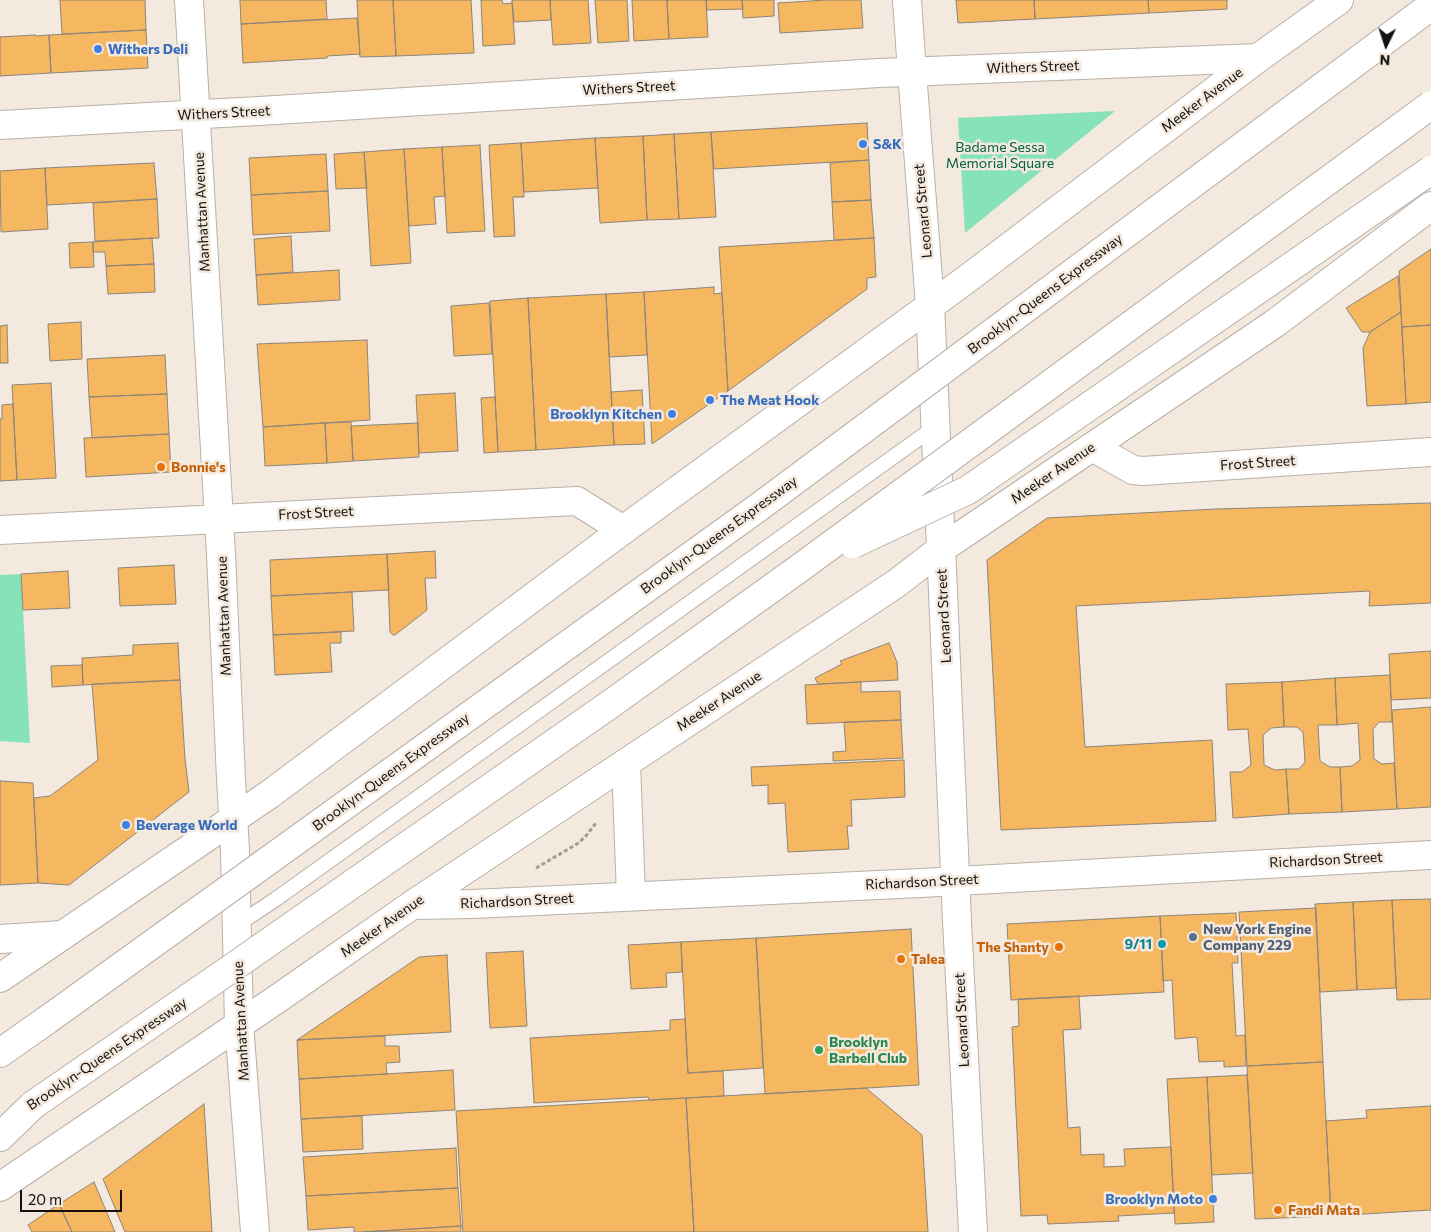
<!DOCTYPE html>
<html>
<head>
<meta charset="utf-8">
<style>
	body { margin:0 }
	#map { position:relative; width:1431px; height:1232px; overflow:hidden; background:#f3e9de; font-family:Commissioner,sans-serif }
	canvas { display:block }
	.north { position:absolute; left:1361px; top:20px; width:50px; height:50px; -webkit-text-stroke:4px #f3e9de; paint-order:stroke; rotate:184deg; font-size:14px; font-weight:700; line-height:20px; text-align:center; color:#13100d }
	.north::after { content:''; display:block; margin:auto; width:18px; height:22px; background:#13100d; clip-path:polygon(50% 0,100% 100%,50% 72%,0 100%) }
	.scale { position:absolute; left:20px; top:1190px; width:102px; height:22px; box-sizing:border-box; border:2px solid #13100d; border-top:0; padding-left:6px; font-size:15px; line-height:18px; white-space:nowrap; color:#13100d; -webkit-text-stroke:4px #f3e9de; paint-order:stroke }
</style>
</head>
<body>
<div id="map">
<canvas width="1431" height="1232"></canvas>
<div class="north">N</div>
<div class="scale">20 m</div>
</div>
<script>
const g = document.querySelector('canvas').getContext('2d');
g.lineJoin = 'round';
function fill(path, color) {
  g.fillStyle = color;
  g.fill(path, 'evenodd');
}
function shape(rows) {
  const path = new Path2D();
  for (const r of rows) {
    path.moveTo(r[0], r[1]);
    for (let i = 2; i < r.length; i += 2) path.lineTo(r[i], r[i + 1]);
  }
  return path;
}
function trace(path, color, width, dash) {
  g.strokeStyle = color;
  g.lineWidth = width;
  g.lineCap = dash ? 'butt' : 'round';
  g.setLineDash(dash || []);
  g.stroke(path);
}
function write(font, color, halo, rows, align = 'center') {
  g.font = font + ' Commissioner,sans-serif';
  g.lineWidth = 5;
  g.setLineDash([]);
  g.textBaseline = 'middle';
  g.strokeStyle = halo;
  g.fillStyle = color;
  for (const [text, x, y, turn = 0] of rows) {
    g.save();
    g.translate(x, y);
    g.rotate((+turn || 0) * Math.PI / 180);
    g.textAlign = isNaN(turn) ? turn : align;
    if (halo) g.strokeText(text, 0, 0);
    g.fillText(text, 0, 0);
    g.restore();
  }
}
const green = shape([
	[1115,111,965,233,958,118],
	[21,574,23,610,30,743,0,741,0,575]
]);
const building = shape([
	[60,0,145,0,146,30,62,34,60,0],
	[240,0,326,0,327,19,241,24,240,0],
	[357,0,393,0,396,56,360,57,357,0],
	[393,0,471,0,474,53,396,56,393,0],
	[481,0,502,0,503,4,512,3,515,44,483,46,481,0],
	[512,0,550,0,551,20,514,22,512,0],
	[550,0,588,0,591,43,553,45,550,0],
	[595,0,627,0,629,41,598,43,595,0],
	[632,0,667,0,669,39,634,41,632,0],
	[667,0,706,0,708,37,669,39,667,0],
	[706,0,742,0,743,9,707,10,706,0],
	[742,0,774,0,774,16,743,18,742,0],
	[826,0,861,0,863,28,780,33,778,3,826,0],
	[956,0,1034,0,1035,19,958,23,956,0],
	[1034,0,1148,0,1149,13,1035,19,1034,0],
	[1148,0,1227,0,1227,9,1149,13,1148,0],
	[357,18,360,54,327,56,327,58,243,63,241,24,357,18],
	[146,30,148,68,51,73,49,35,146,30],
	[35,35,36,36,49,35,51,73,0,76,0,37,35,35],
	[867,123,869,160,714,169,711,132,867,123],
	[711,132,716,217,679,219,674,134,711,132],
	[674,134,679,219,647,220,643,136,674,134],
	[643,136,647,220,600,223,595,138,643,136],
	[595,138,598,188,524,192,521,143,595,138],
	[521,143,524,197,513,197,515,236,494,237,489,145,521,143],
	[480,145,485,231,447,233,442,147,480,145],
	[442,147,445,196,434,197,436,224,409,226,404,149,442,147],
	[404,149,411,263,371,266,364,152,404,149],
	[364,152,367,188,336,189,334,154,364,152],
	[326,154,328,191,251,195,249,158,326,154],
	[869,160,871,200,832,202,830,163,869,160],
	[154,163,157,199,47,205,45,168,154,163],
	[45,168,48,229,1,232,0,171,45,168],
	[328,191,330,231,253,235,251,195,328,191],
	[157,199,159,238,95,241,93,203,157,199],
	[871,200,874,238,834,240,832,202,871,200],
	[291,236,293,272,256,275,254,239,291,236],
	[152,238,154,264,106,266,105,252,93,252,93,242,152,238],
	[874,238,876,277,867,278,867,289,728,391,719,247,874,238],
	[93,242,94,267,70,268,69,243,93,242],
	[1431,249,1431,325,1402,327,1399,271,1431,249],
	[154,264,155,292,108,294,106,266,154,264],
	[339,270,340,300,258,305,256,275,339,270],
	[1398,276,1401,312,1370,332,1362,332,1346,308,1398,276],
	[714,287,714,294,722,293,728,391,652,444,644,292,714,287],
	[644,292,647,355,609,357,606,294,644,292],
	[606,294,614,445,536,450,528,298,606,294],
	[528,298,536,450,498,452,490,301,528,298],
	[489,303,492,354,454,356,451,306,489,303],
	[1401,312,1406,404,1367,406,1363,348,1370,332,1401,312],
	[81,322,82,359,50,361,48,324,81,322],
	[7,325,8,363,0,363,0,326,7,325],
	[1431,325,1431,402,1406,404,1402,327,1431,325],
	[367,340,370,420,263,427,257,344,367,340],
	[165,355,167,394,89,397,87,359,165,355],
	[51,383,56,478,17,480,12,385,51,383],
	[642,390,645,444,614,445,611,392,642,390],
	[455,393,458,451,419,453,416,395,455,393],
	[167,394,169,434,92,438,89,397,167,394],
	[495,397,498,452,484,453,481,398,495,397],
	[13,404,17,480,0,481,0,419,2,419,2,405,13,404],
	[351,422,353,461,327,463,325,423,351,422],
	[325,423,327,463,265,466,263,427,325,423],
	[418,423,419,457,353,461,351,426,418,423],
	[169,434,171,472,86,477,84,438,169,434],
	[1431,503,1431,603,1369,606,1370,591,1076,606,1085,747,1212,740,1216,821,1001,830,987,560,1047,518,1216,509,1431,503],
	[435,551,436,578,425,578,427,610,395,635,393,635,390,632,387,554,435,551],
	[387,554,389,590,271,596,270,560,387,554],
	[174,565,176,604,120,606,118,568,174,565],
	[68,571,70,608,23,610,21,574,68,571],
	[352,592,354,631,273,635,271,596,352,592],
	[341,632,341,643,330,643,332,672,275,675,273,635,341,632],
	[178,643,180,680,83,685,82,658,133,655,133,645,178,643],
	[889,643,897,662,898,680,818,684,815,678,842,664,840,661,889,643],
	[1431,651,1431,698,1391,700,1389,654,1431,651],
	[82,665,83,685,52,687,51,666,82,665],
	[1390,675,1392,722,1379,722,1373,729,1374,759,1382,764,1394,763,1397,809,1342,812,1340,767,1352,766,1360,760,1358,723,1337,725,1335,678,1390,675],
	[1335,678,1337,725,1318,725,1320,761,1330,767,1340,767,1342,812,1289,814,1286,769,1299,769,1305,762,1303,732,1297,727,1284,727,1282,682,1335,678],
	[180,680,185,759,189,792,69,885,38,883,34,798,50,796,98,760,92,684,180,680],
	[861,682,861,692,900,691,901,720,807,724,805,685,861,682],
	[1282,682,1284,727,1271,728,1263,735,1264,765,1275,770,1286,769,1289,814,1233,818,1230,772,1242,772,1251,765,1248,729,1228,730,1226,684,1282,682],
	[1431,707,1431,807,1397,809,1392,710,1431,707],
	[901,720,903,758,833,761,833,752,846,751,844,722,901,720],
	[904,760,905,797,851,800,852,826,847,826,849,849,788,852,785,803,768,804,768,785,752,786,751,767,904,760],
	[0,781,33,783,38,883,0,885,0,781],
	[1431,899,1431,999,1397,1000,1392,900,1431,899],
	[1392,900,1396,988,1357,990,1353,902,1392,900],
	[1353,902,1357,990,1320,992,1315,904,1353,902],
	[1316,908,1323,1062,1247,1066,1239,912,1316,908],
	[1236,913,1238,963,1232,963,1236,1036,1245,1035,1246,1066,1224,1067,1224,1061,1199,1062,1197,1037,1175,1039,1172,980,1163,981,1160,916,1236,913],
	[1160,916,1164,992,1011,1000,1007,924,1160,916],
	[911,929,919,1085,765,1094,756,938,911,929],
	[756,938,763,1068,688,1073,681,942,756,938],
	[681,942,682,972,666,973,667,987,631,989,628,945,681,942],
	[523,951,527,1026,490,1028,486,953,523,951],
	[447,955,451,1032,297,1040,419,957,447,955],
	[1079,996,1081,1029,1063,1030,1068,1128,1080,1127,1081,1155,1104,1154,1104,1167,1125,1166,1124,1149,1171,1147,1174,1213,1118,1216,1119,1221,1048,1224,1047,1215,1021,1216,1012,1027,1019,1026,1018,999,1079,996],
	[685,1019,688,1073,723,1071,724,1096,649,1100,648,1097,534,1103,530,1038,670,1030,670,1020,685,1019],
	[385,1036,385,1046,399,1046,400,1062,386,1063,387,1074,299,1079,297,1040,385,1036],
	[1323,1062,1331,1216,1255,1219,1247,1066,1323,1062],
	[453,1070,455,1110,301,1119,299,1079,453,1070],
	[1247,1075,1253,1173,1212,1175,1207,1077,1247,1075],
	[1207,1077,1214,1222,1175,1224,1167,1079,1207,1077],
	[866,1088,922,1135,928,1232,694,1232,686,1098,866,1088],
	[686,1098,694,1232,463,1232,456,1111,686,1098],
	[204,1104,212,1232,125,1232,103,1179,204,1104],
	[1431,1106,1431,1210,1331,1216,1326,1121,1367,1118,1366,1110,1431,1106],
	[362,1116,363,1149,303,1152,301,1119,362,1116],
	[456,1148,458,1188,306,1196,303,1157,456,1148],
	[94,1182,115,1232,72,1232,59,1204,94,1182],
	[458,1188,461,1226,363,1232,354,1232,354,1227,308,1230,306,1196,458,1188],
	[59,1204,72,1232,32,1232,28,1225,59,1204],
	[461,1226,461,1232,363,1232,461,1226]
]);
const path = shape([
	[536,868,577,844,585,837,596,823]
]);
const lane = shape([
	[237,925,276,899,935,427]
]);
const street = shape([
	[189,0,221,554,231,779,235,850,239,1024,255,1232],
	[907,0,912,72,930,305,943,592,957,921,973,1232],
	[0,125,259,111,879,73,1258,58],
	[1092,447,1133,470,1143,471,1431,452],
	[0,530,577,501,623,530],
	[412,905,473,904,921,883,1431,855],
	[0,939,63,935]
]);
const secondary = shape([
	[626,763,631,896],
	[0,978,270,794,623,530,967,279,1258,58,1339,0],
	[0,1187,280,997,412,905,897,583,941,549,1274,324,1431,206]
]);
const highway = shape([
	[0,1053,47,1020],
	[0,1137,33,1105]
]);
const highwayBridge = shape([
	[853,544,968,490,1431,170],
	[47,1020,759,507,1431,6],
	[33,1105,229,970,612,703,797,570,1431,105]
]);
const markers = [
	[98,49,5,"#3f7fe0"],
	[863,144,5,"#3f7fe0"],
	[710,400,5,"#3f7fe0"],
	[672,414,5,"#3f7fe0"],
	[161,467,5,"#e8710a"],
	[126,825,5,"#3f7fe0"],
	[1193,937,5,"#5c6f8a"],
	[1162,944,5,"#0f9aa8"],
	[1059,947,5,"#e8710a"],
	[901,959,5,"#e8710a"],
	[819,1050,5,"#2e9e5b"],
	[1213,1199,5,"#3f7fe0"],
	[1278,1210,5,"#e8710a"]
];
const shopNames = [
	["Withers Deli",108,49],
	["S&K",873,144],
	["The Meat Hook",720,400],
	["Brooklyn Kitchen",662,414,"right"],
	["Beverage World",136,825],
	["Brooklyn Moto",1203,1199,"right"]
];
const streetNames = [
	["Withers Street",1033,67,-2],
	["Withers Street",629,88,-3],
	["Meeker Avenue",1202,100,-37],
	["Withers Street",224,113,-3],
	["Leonard Street",923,211,-95],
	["Manhattan Avenue",202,212,-93],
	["Brooklyn-Queens Expressway",1045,294,-37],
	["Frost Street",1258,463,-4],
	["Meeker Avenue",1053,473,-34],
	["Frost Street",316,513,-3],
	["Brooklyn-Queens Expressway",719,535,-36],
	["Manhattan Avenue",224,616,-92],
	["Leonard Street",944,616,-93],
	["Meeker Avenue",719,701,-33],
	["Brooklyn-Queens Expressway",391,772,-36],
	["Richardson Street",1326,860,-3],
	["Richardson Street",922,882,-3],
	["Richardson Street",517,901,-3],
	["Meeker Avenue",382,926,-35],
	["Leonard Street",962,1020,-93],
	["Manhattan Avenue",241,1021,-93],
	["Brooklyn-Queens Expressway",107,1054,-34]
];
const parkNames = [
	["Badame Sessa",1000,147],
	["Memorial Square",1000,163]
];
const foodNames = [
	["Bonnie's",171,467],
	["The Shanty",1049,947,"right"],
	["Talea",911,959],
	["Fandi Mata",1288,1210]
];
const serviceNames = [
	["New York Engine",1203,929],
	["Company 229",1203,945]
];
const cultureNames = [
	["9/11",1152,944]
];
const leisureNames = [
	["Brooklyn",829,1042],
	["Barbell Club",829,1058]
];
fill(green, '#86e2b7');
fill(building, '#f5b760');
trace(building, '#8d847a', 1);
trace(lane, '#bab0a6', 16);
trace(street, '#bab0a6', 30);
trace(secondary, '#bab0a6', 30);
trace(highway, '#bab0a6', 30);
trace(path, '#a39c94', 3, [4, 2.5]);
trace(lane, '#fff', 14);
trace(street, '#fff', 28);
trace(secondary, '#fff', 28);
trace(highway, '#fff', 28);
trace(highwayBridge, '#bab0a6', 30, []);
trace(highwayBridge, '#fff', 28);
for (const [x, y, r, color] of markers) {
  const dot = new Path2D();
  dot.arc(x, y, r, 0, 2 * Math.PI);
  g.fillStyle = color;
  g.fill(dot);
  trace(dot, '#f3e9de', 2);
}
write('bold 14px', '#366cbe', '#f3e9de', shopNames, 'left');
write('14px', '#13100d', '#f3e9de', streetNames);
write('14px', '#026142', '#f3e9de', parkNames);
write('bold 14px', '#c56008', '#f3e9de', foodNames, 'left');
write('bold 14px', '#4e5e75', '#f3e9de', serviceNames, 'left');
write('bold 14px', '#0d838f', '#f3e9de', cultureNames, 'right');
write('bold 14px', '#27864d', '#f3e9de', leisureNames, 'left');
</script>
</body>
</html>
